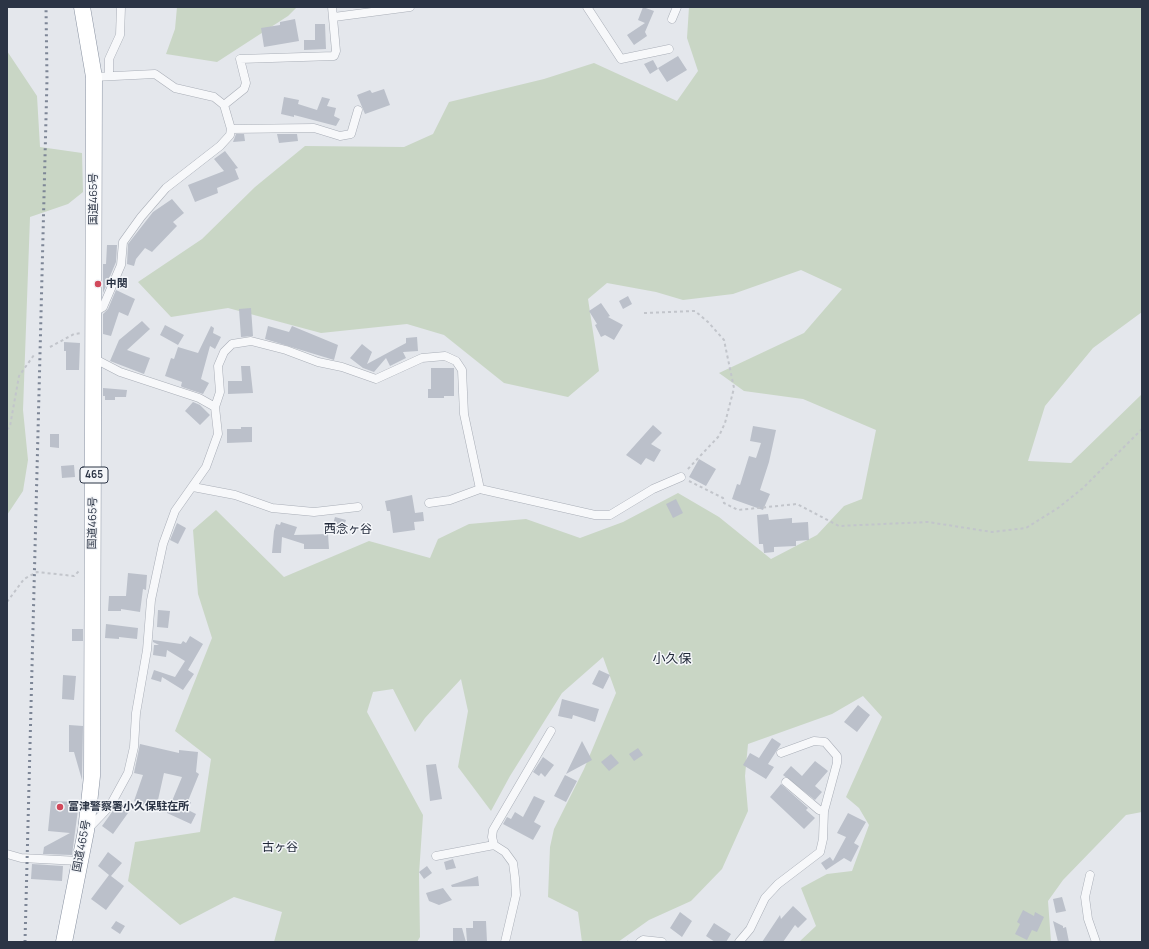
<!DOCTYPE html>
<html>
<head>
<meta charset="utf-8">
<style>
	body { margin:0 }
	#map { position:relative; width:1149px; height:949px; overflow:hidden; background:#e4e7ec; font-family:Manrope,sans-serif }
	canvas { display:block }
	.frame { position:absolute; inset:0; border:8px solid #2b3445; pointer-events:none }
</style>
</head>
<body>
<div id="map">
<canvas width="1149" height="949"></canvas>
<div class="frame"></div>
</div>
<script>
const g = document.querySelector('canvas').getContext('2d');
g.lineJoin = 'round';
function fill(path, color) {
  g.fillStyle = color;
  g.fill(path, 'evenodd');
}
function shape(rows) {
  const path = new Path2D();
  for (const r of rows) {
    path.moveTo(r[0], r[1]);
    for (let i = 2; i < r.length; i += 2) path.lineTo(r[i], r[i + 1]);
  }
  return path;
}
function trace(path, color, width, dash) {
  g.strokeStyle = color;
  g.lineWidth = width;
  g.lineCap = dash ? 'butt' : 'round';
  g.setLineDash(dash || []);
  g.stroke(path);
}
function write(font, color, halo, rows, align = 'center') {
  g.font = font + ' Manrope,"Noto Sans JP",sans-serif';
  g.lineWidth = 3;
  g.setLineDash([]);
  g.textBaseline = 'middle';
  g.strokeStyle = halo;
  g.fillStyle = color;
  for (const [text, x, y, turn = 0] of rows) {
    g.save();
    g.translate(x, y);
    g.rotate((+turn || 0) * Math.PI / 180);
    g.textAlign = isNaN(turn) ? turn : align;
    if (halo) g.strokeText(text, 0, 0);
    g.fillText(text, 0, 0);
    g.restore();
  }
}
const green = shape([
	[177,7,297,7,288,16,217,62,166,54,175,29],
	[689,7,1142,7,1142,312,1093,348,1045,406,1028,461,1071,463,1142,394,1142,812,1126,815,1063,880,1048,901,1051,942,799,942,816,926,801,888,827,874,852,871,869,825,859,808,846,797,882,717,863,696,832,714,748,744,745,776,748,811,722,869,691,901,649,920,618,942,582,942,578,912,548,897,550,847,554,829,584,769,616,693,603,657,562,693,510,776,491,811,458,767,468,711,461,679,425,718,415,732,393,689,373,692,367,712,423,815,419,874,420,937,417,942,274,942,282,912,234,897,180,925,128,881,135,842,200,832,211,759,175,731,212,638,198,594,193,530,216,510,284,577,369,541,430,558,438,539,469,524,526,519,580,538,623,522,678,493,719,517,771,559,817,535,844,506,862,499,876,430,803,399,744,391,719,373,804,333,842,289,801,270,733,294,683,300,656,292,607,283,588,299,599,371,568,397,504,383,444,335,407,324,321,333,228,308,171,317,138,282,202,239,255,187,305,146,404,147,433,134,449,102,544,79,594,63,677,101,698,71,687,38],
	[7,51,37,96,40,147,82,153,83,192,68,204,30,217,23,410,28,460,23,491,7,515]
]);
const building = shape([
	[643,7,654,11,645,32,647,36,634,45,627,35,645,23,638,20],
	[295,19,299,41,264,47,261,28,280,25,280,22],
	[315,24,325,24,326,49,304,50,304,40,315,40],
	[678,56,687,70,667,82,658,68],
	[653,60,658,69,650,74,644,64],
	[384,89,390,105,365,114,357,95,370,90,372,93],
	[284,97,299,100,298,104,317,110,322,97,330,99,327,106,336,108,334,116,340,119,336,126,294,115,294,117,281,114],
	[236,134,244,134,245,141,233,142],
	[277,134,297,134,298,141,279,143],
	[225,151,238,168,235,169,239,179,217,188,218,193,195,202,188,185,224,171,214,159],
	[172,199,184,213,173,222,177,226,152,252,145,248,136,259,134,266,127,264,128,244,153,212],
	[107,245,117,245,116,262,103,293,103,264,106,264],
	[116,290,135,299,128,316,119,312,111,336,103,334,103,314,108,309],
	[628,296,632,304,623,309,619,301],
	[601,303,610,316,608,317,623,325,614,340,605,335,601,337,595,325,597,324,589,311],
	[251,308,253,336,241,337,239,309],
	[142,321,150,329,127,350,150,358,144,374,110,361,119,340],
	[165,325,184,335,178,345,160,335],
	[211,326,214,328,213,333,221,337,215,349,210,346,201,379,209,383,203,394,182,387,181,386,182,382,165,376,171,358,174,359,178,347,198,353],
	[268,326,289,332,292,326,338,345,334,360,265,339],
	[417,337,418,351,403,352,406,358,390,366,386,358,374,372,363,368,350,358,362,344,372,352,367,364,406,343,406,338],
	[64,342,80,343,79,370,66,370,66,351,64,351],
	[241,366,250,366,253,393,228,394,228,381,242,381],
	[431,368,454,368,454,396,444,396,444,398,428,398,428,389,431,389],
	[103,388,127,390,126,397,115,397,115,400,105,400,105,396,103,396],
	[193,402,200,405,210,415,200,425,185,411],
	[653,425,662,433,651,444,661,450,654,462,646,458,641,465,626,455],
	[753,426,776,430,769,462,760,490,770,494,763,510,732,499,737,484,740,485,749,456,756,458,761,443,750,441],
	[241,427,252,427,252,442,227,443,227,429,241,429],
	[50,434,59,434,59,448,50,447],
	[699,459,716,469,706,486,689,477],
	[74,465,75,477,62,478,61,466],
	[412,495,415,513,423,512,424,521,414,522,415,530,393,533,390,511,387,511,385,501],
	[676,499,683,513,673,518,666,504],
	[768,514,769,520,792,518,792,523,808,522,809,540,796,541,796,546,774,547,774,552,764,553,763,544,759,544,757,515],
	[335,517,346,520,341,534,331,531],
	[281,522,297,527,294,535,328,534,329,549,304,549,304,544,282,537,281,553,272,553,274,531,276,524,280,525],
	[177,523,186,528,178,544,170,540],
	[128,573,147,575,146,590,143,589,140,612,121,609,121,611,108,611,109,596,126,596],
	[158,610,170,611,168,628,157,627],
	[106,624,138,628,137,639,119,637,119,639,105,638],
	[72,629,83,629,83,641,72,641],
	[190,636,203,644,188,670,194,674,183,690,162,677,161,682,151,679,154,670,175,677,185,661,167,650,166,657,153,655,154,645,159,645,153,642,153,640,181,644,183,641,186,643],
	[599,670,610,675,603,689,592,684],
	[63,675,76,676,74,700,62,699],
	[562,699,599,709,595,722,573,715,572,719,558,716],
	[858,705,870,715,857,732,844,722],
	[69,725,83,726,82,780,74,752,69,752],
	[772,738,781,744,768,764,774,767,766,779,743,765,750,753,759,758],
	[582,741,592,760,566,774],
	[140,744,179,753,179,750,198,752,196,772,199,774,188,801,191,802,188,810,196,814,191,824,167,813,182,777,164,773,156,809,134,801,143,775,134,773],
	[638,748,643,755,634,761,629,754],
	[611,754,619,763,609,771,601,762],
	[543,757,554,765,545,777,541,773,539,776,533,772],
	[815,761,828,771,815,786,822,792,815,800,783,775,791,766,802,776],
	[436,764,442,799,430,801,426,765],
	[565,775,577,781,566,802,554,796],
	[781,784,808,808,806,810,815,818,804,829,770,797],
	[534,796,545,801,534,822,541,826,533,840,503,824,507,817,511,819,515,812,523,817],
	[51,801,79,802,72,855,43,854,44,847,70,833,48,831],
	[117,805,128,813,113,834,102,826],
	[848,813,866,822,854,843,859,846,851,862,844,858,826,870,821,863,830,857,833,861,846,837,837,833],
	[108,852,122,863,111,876,124,886,106,910,91,899,109,875,98,866],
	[453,859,456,868,446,870,444,862],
	[32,864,63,866,62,881,31,879],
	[427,866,432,873,424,879,419,872],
	[478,876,479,886,452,887,451,885],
	[443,888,452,900,439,905,429,901,426,893],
	[1062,897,1066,911,1056,913,1053,899],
	[793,906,807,919,798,928,795,925,783,942,762,942,780,915,781,919],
	[1023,910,1034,916,1035,912,1044,917,1037,932,1032,930,1027,940,1015,934,1020,924,1017,922],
	[680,912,692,921,682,937,670,928],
	[116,921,125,926,120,934,111,928],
	[473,921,486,921,487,942,467,942,466,928,473,928],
	[1053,921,1063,926,1063,928,1066,927,1069,942,1058,942],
	[714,923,731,934,726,942,715,942,706,936],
	[453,928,462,928,466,942,453,942]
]);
const path = shape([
	[644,313,695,311,708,322,724,340,734,388,725,423,719,436,686,471],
	[50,347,74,334,82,333],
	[7,430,10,426,19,376,34,355],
	[689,481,723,498,724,503,738,510,797,504,839,526,928,522,992,532,1026,528,1058,508,1083,488,1142,429],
	[7,602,24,579,37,572,74,576,79,571],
	[627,941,628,942]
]);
const street = shape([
	[587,7,621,59,669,49],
	[334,17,410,7],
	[672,19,677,7],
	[109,75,109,59,120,35,121,7],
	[224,105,244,89,246,83,240,59,334,56,336,51,332,7],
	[231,129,314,128,340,136,351,134,358,110],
	[94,312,103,307,121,265,123,242,141,217,166,188,220,146,230,135,231,129,224,105,214,97,175,88,155,74,94,77],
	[215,407,220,392,218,366,224,352,232,344,251,341,286,350,318,362,342,367,376,379,422,358,445,356,456,361,462,370,464,414,480,489],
	[193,487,235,495,272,508,314,512,358,507],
	[429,503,450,500,480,489,595,515,610,515,653,489,681,477],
	[786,782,819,810,824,811],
	[88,829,110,806,128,773,134,747,136,713,147,650,151,600,163,544,175,511,206,467,218,434,215,407,199,398,120,372,95,359],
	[7,854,21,858,79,861],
	[436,856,494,845],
	[1090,875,1085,897,1088,919,1096,942],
	[505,942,516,895,515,878,513,863,505,852,494,845,492,837,493,830,551,731],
	[640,942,643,940,662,942],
	[739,942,750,929,765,898,778,884,820,852,823,839,824,811,837,763,837,756,825,742,814,741,781,753]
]);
const highway = shape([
	[64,942,86,831,92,776,94,77,82,7]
]);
const rail = shape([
	[25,942,47,79,46,7]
]);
const markers = [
	[98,284,4,"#d1495b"],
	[60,807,4,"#d1495b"]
];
const shields = [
	[94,475,28]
];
const shieldNames = [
	["465",94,475]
];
const streetNames = [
	["国道465号",94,199,-90],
	["国道465号",93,523,-89],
	["国道465号",82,846,-79]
];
const poiNames = [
	["中関",106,284],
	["富津警察署小久保駐在所",68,807]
];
const neighbourhoodNames = [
	["西念ヶ谷",348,530],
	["古ヶ谷",280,848]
];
const quarterNames = [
	["小久保",672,659]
];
fill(green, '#c9d6c5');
fill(building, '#bbc0ca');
trace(street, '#a9aeb7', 9);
trace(highway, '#8b94a3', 17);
trace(path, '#c2c5cb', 2, [3, 3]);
trace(street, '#f7f8fa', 8);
trace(highway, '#fff', 16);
trace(rail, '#7d8696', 3, [2, 4]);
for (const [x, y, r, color] of markers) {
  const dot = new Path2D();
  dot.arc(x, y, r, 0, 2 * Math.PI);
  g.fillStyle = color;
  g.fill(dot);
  trace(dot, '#f4f6f9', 1.5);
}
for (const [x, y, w] of shields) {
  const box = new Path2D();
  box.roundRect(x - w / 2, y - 8, w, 16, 3);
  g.fillStyle = '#f4f6f9';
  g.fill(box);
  trace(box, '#2b3445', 1);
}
write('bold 10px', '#2b3445', null, shieldNames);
write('11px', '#2b3445', '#f4f6f9', streetNames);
write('bold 11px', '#2b3445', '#f4f6f9', poiNames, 'left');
write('12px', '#1d2536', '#f4f6f9', neighbourhoodNames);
write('13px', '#1d2536', '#f4f6f9', quarterNames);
</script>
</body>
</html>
